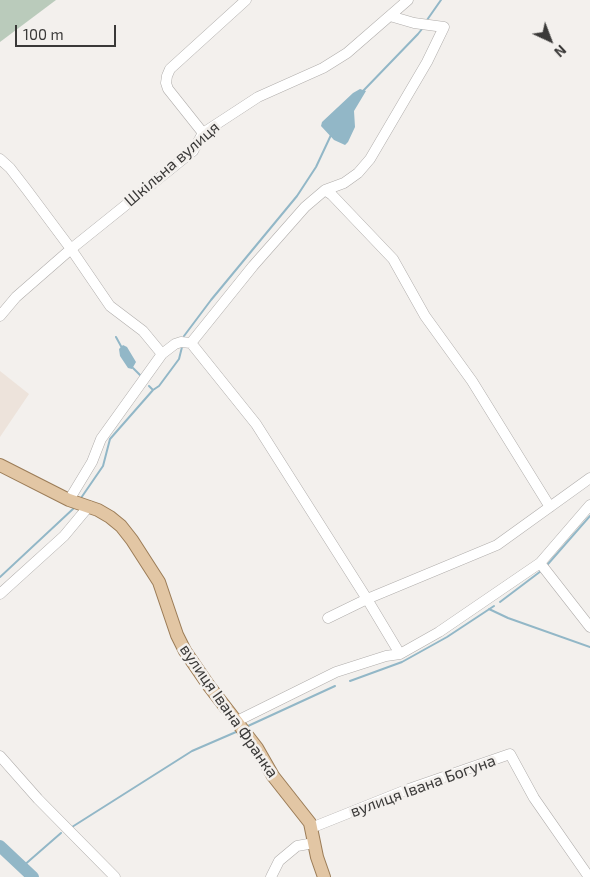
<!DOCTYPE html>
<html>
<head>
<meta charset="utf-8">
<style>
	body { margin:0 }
	#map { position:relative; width:590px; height:877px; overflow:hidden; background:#f3f0ed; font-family:"Exo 2",sans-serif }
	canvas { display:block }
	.north { position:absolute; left:525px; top:15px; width:50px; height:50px; -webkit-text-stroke:4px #f3f0ed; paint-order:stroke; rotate:137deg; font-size:14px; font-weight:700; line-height:20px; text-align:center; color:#3a3938 }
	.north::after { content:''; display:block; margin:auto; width:18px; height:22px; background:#3a3938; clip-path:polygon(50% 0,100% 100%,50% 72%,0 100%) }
	.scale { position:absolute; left:15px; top:25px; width:101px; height:22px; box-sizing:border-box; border:2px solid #3a3938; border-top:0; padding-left:6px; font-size:15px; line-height:18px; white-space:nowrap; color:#3a3938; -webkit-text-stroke:4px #f3f0ed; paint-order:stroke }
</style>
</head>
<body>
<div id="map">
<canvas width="590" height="877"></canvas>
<div class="north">N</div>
<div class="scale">100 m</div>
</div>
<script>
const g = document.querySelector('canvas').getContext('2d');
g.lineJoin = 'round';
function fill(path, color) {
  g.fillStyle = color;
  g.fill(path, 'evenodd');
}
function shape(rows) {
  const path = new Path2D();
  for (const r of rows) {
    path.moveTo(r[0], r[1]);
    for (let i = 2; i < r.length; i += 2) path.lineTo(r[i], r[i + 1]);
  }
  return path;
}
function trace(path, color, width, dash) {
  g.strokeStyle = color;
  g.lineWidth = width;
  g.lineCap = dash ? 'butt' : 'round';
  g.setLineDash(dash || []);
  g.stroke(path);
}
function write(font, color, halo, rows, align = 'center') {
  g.font = font + ' "Exo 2",sans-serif';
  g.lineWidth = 5;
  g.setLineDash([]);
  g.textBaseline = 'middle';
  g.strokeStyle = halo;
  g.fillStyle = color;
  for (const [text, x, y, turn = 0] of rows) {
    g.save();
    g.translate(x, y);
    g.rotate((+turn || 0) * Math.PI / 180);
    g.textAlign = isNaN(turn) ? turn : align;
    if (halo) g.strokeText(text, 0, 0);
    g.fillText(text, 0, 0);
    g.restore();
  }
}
const built = shape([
	[0,371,29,394,0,437]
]);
const green = shape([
	[0,0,56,0,0,42]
]);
const water = shape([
	[360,89,366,91,354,111,355,127,348,142,345,145,334,140,321,126,322,122,353,93],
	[123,345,127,347,136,362,132,369,128,368,120,356,119,349]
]);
const stream = shape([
	[427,20,441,0],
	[363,91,418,34,422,29],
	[184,336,211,300,297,196,316,167,331,135],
	[116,337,122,348],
	[133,368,141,376],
	[149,386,153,390],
	[81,498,103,466,110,439,153,390,159,386,179,359,182,347],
	[548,564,590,516],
	[0,577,74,508],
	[500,602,541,571],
	[489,609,508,618,590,647],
	[350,681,402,662,447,637,494,606],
	[248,726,335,686],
	[72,827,192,751,236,732],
	[22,867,61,833]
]);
const river = shape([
	[0,846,33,877]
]);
const minor = shape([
	[203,133,168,89,166,83,167,76,170,69,246,0],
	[0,159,10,168,27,190,71,249,110,306,143,331,162,354],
	[325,190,332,195,393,259,425,316,472,381,550,507],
	[0,316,16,297,71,249,193,151,203,133,258,97,323,68,347,53,408,0],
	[191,343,256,424,367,599,400,654],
	[69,500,92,462,101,439,162,354,175,344,181,342,191,343,253,266,305,207,325,190,344,183,358,173,370,159,427,62,444,27,414,23,390,16],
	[540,563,590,627],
	[0,594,64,536,89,506],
	[328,618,367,599,497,545,590,478],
	[237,721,336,672,386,656,400,654,439,632,540,563,590,505],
	[0,756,38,799,115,877],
	[311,828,406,790,510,754,534,798,589,877],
	[271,877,279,861,297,846,314,843]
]);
const major = shape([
	[0,465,69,500,98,510,110,517,121,526,132,540,159,582,177,635,185,651,209,686,257,748,273,776,310,823,317,857,324,877]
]);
const streetNames = [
	["Шкільна вулиця",172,164,-41],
	["вулиця Івана Франка",229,711,55],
	["вулиця Івана Богуна",423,786,-20]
];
fill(built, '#ede3db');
fill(green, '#bacbbb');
fill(water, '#92b7c7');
trace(stream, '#92b7c7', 2);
trace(river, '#92b7c7', 12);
trace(minor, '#b0adab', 11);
trace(major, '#9b7c57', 14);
trace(minor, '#fff', 10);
trace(major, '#e2c6a4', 12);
write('16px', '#3a3938', '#f3f0ed', streetNames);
</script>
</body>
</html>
